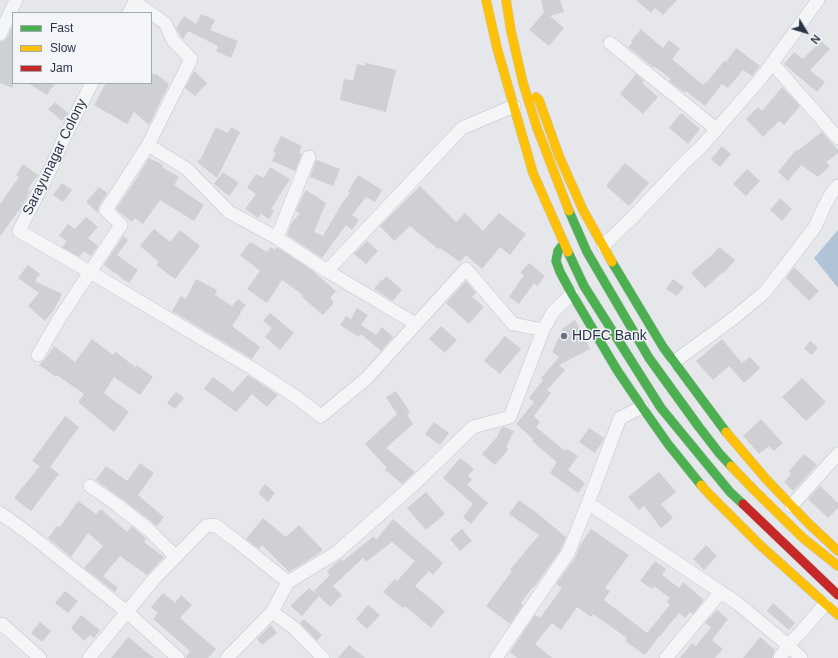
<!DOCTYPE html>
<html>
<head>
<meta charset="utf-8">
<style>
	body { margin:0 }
	#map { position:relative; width:838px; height:658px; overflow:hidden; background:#e5e7ea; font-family:Arial,sans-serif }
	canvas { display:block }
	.legend { position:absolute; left:12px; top:12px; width:140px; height:72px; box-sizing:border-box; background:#f3f5f9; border:1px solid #a2a8b1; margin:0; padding:5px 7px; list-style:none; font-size:12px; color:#293446 }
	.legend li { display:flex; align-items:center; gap:8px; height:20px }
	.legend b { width:20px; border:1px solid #a2a8b1 }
	.north { position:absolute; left:786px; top:12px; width:40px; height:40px; -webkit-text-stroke:3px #f3f5f9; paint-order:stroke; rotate:128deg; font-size:11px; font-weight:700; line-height:16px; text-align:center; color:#293446 }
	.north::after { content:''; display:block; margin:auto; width:14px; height:18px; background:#293446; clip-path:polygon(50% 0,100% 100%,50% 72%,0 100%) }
</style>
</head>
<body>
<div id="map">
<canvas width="838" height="658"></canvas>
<ul class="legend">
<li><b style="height:5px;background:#4caf50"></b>Fast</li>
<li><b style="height:5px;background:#ffc107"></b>Slow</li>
<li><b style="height:5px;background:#c62828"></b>Jam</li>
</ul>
<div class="north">N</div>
</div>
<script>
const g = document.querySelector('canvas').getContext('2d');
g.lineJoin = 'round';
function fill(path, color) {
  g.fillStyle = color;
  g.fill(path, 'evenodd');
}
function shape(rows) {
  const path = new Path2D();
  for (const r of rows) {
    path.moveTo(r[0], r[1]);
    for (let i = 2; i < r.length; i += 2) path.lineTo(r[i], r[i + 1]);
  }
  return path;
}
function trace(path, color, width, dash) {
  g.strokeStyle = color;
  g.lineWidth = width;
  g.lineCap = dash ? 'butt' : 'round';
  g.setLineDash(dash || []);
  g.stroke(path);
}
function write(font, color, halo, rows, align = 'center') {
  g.font = font + ' Arial,sans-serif';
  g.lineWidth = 3;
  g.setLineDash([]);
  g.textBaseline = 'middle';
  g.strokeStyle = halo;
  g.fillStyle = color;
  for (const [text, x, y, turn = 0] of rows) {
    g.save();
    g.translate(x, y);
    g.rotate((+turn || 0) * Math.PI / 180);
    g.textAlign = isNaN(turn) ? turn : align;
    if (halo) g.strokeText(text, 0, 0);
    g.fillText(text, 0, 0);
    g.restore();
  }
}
const water = shape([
	[838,230,838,288,814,258]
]);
const building = shape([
	[541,0,560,0,564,12,550,16,564,28,549,46,529,30,544,12],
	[636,0,677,0,663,15,655,8,651,13],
	[201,14,215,20,210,30,238,41,231,58,216,51,218,46,188,31,183,39,180,35,176,28,184,16,196,24],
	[13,25,13,88,0,83,0,42,4,41,7,38],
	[641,29,663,48,669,40,680,49,672,59,703,85,705,82,706,83,724,61,726,62,736,48,760,66,752,76,743,70,728,88,722,84,705,106,686,91,685,93,669,81,671,79,655,67,654,68,628,47,633,42,631,41],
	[821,41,830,49,810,70,825,82,817,92,784,64,794,52,803,59],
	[366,63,396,70,386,112,340,100,344,79,353,81,357,64,365,66],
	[194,71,207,83,195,96,185,88],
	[151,73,155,75,156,74,169,84,149,125,134,112,127,124,94,105,106,83,151,83],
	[636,74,644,81,642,83,658,97,643,114,620,94],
	[28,83,55,83,47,95],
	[782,87,800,106,784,125,779,121,763,137,746,119,758,107,762,111],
	[55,102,68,113,62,121,48,109],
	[681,113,700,129,688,144,669,128],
	[216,127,228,133,231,127,240,132,217,178,197,162,201,158],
	[822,132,838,150,838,153,826,162,830,166,818,177,801,165,788,181,778,172,796,150,797,151],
	[281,136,302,146,299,153,302,154,295,171,272,161,276,153,273,152],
	[722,146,731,154,720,167,711,159],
	[149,158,163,165,162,167,179,177,174,185,204,205,194,221,160,200,143,224,135,218,132,222,116,209,135,181],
	[316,160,340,169,333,186,310,177],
	[625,163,649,183,629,206,606,186],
	[23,164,38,175,28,189,30,191,23,205,0,236,0,204,19,177,16,175],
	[270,167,290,179,271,209,274,211,269,219,261,214,258,218,245,209,256,194,247,188,256,174,264,178],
	[747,169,760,181,746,196,733,184],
	[223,172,239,183,229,196,214,184],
	[358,175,382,190,375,202,366,197,352,215,359,220,352,230,346,225,322,258,287,235,291,224,300,213,296,211,303,195,306,190,326,203,314,232,323,236,341,205,350,193,348,192],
	[62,183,72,190,63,202,53,195],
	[420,186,456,222,465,213,483,231,499,213,526,234,510,255,500,247,482,269,466,255,460,262,440,248,438,249,410,226,394,241,380,226],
	[99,187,107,193,99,206,98,209,98,213,86,202],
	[780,198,792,209,782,221,770,210],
	[86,217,98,227,88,238,98,246,91,256,84,251,79,257,62,247,67,241,59,236,68,224,75,229],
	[154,229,170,242,180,230,200,246,175,279,156,265,159,262,140,246],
	[123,236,128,240,117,255,138,270,129,283,104,265],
	[367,241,378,251,366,264,354,254],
	[250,242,267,252,271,247,275,250,277,247,313,271,336,291,330,298,333,301,333,304,323,315,302,297,303,295,282,280,267,303,247,289,260,271,240,255],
	[719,247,735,260,724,273,723,272,705,288,691,273,713,254],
	[529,263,545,276,537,286,534,283,519,304,509,297,524,275,520,273],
	[28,265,40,274,35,281,62,294,54,310,45,321,28,306,39,293,18,278],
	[794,267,819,291,809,301,786,278],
	[386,276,402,290,393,301,374,289,381,280,382,281],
	[196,279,217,290,215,295,232,306,238,299,246,305,240,312,241,313,232,326,260,347,252,359,172,311,181,296,186,299],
	[673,279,684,287,677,296,666,289],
	[466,281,476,293,472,297,484,307,469,324,446,303],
	[357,308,368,315,361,325,376,335,382,327,393,337,381,351,361,334,359,337,340,325,346,316,351,319],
	[270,313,294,333,280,350,265,337,272,328,263,321],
	[575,320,584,336,590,349,559,365,565,370,547,390,551,393,534,416,540,422,536,427,565,451,567,449,578,456,568,470,585,483,578,493,550,473,557,462,532,441,533,439,516,424,534,402,529,398,543,380,541,378,559,357,552,352,563,328],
	[441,326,457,340,445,353,429,339],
	[505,336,521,349,500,374,484,361],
	[92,339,113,355,116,352,135,367,137,365,153,377,140,395,114,377,104,393,129,412,114,432,78,402,84,394,57,375,56,377,39,365,45,359,54,346,75,362],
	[722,339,742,363,750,357,760,368,744,383,729,366,713,380,696,361],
	[810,341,818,347,812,355,804,349],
	[248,375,278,395,267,407,252,394,236,412,204,389,213,377,233,392],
	[802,378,826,402,806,421,782,397],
	[396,391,410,412,407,414,413,424,386,448,415,472,402,484,385,470,387,468,365,444,397,414,386,397],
	[176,392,184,398,175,409,167,403],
	[65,416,79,427,50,467,59,474,31,511,14,498,40,466,32,461],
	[761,419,783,443,774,451,769,446,759,454,743,436],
	[434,422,449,433,440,445,425,434],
	[504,427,514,431,506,447,508,450,495,465,482,454,497,437,501,428],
	[589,428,604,438,602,442,595,453,579,442],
	[804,454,817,465,793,491,784,482,791,474,789,471],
	[460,458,474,469,468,476,472,479,467,485,488,503,471,524,463,517,473,504,443,478],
	[140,463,154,473,138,495,164,517,157,526,122,499,96,480,106,466,127,481],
	[659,472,676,492,661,504,673,518,661,528,644,506,639,510,628,497],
	[265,484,275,493,268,502,258,493],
	[820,486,838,503,838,508,828,518,808,499],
	[426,492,445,514,426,530,407,508],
	[519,500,538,514,566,537,561,549,538,582,533,588,532,588,521,603,523,605,510,624,486,606,512,571,510,570,539,535,509,514],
	[78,501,96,514,101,509,127,532,132,526,146,539,144,542,164,557,147,575,120,556,103,576,118,588,115,592,84,568,103,546,88,533,71,557,48,538,57,526,60,527],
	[263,518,286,537,299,525,323,550,318,554,289,572,262,545,259,549,246,539],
	[393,519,443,563,433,575,429,571,415,586,445,611,431,628,405,606,403,608,383,592,395,579,397,581,415,561,392,542,366,562,363,558,333,586,342,595,330,607,314,591,330,575,327,571,337,562,341,559,343,561,374,536,376,540],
	[462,529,472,541,460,551,450,539],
	[591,529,629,555,605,588,610,591,604,600,647,633,670,605,667,602,670,598,654,586,652,589,640,581,655,561,666,569,662,575,679,588,683,582,704,600,693,614,690,612,685,618,679,613,660,636,659,636,645,655,625,641,627,638,593,614,591,617,577,607,561,630,552,623,535,644,552,658,517,658,510,652,535,615,540,618,562,588,556,584,575,558,580,545],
	[706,545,717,556,704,570,693,559],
	[309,588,319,596,302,616,290,606],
	[65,591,78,601,68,613,55,603],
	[163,593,175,603,181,595,192,605,180,618,216,649,208,658,186,658,186,656,190,651,153,619,158,613,151,607],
	[773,603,795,623,789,630,767,611],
	[368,605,380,615,367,629,356,619],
	[717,610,728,619,712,640,723,649,715,658,680,658,692,643,696,646,711,627,705,623],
	[81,615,100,630,94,638,90,635,84,641,71,628],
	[304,619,322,635,317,641,300,623],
	[40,622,51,631,42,642,31,633],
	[271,625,277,633,262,645,257,639],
	[128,637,154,658,111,658],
	[760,637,775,650,772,658,743,658],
	[349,645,365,658,338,658]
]);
const street = shape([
	[135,2,165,23,173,40,191,59,148,145],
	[129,13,136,0],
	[0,34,16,0],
	[610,43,716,129],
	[772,63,838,138],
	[92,83,64,138,52,166,19,231,90,272,255,370,296,397,321,416,366,379,416,324],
	[277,238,309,157],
	[603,246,634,216,684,163,702,146,762,77,818,0],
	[543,330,553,312,572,294],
	[38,355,59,319,121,225,106,210,148,145,187,169,229,212,277,238,327,271,462,128,514,106],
	[674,362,735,317,765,292,815,227,824,207,831,194,838,186],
	[90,486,117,505,148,529,176,557],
	[588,503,737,603,788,645,801,658],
	[791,506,838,454],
	[0,513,28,533,127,612,178,658],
	[272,612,293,627,323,658],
	[2,624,40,658],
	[89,658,154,579,206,526,215,525,235,540,288,582,336,553,412,486,473,427,510,417,543,330,513,324,466,269,416,324,327,271],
	[227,658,272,612,288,582],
	[496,658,568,553,588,503,620,418,642,407],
	[666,658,721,592],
	[780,658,788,645,801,632,825,604]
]);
const fast = shape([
	[569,211,587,252,649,358,699,427,719,453,731,466],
	[564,243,558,251,556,261,560,272,572,294,617,370,642,407,668,444,701,485],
	[568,252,584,286,661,408,730,492,743,504],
	[612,262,663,347,726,432]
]);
const slow = shape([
	[486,0,497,48,533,173,568,252],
	[506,0,511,31,523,83,537,128,569,211],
	[536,97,539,100,559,156,583,210,612,262],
	[726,432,766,479,809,524,838,551],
	[731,466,754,490,803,538,838,566],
	[701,485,709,494,760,545,838,615]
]);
const jam = shape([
	[743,504,838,595]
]);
const markers = [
	[564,336,4,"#6b737f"]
];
const streetNames = [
	["Sarayunagar Colony",55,157,-64]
];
const poiNames = [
	["HDFC Bank",572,336]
];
fill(water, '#b1c3d6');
fill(building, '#ced0d4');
trace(street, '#c3c5c8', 14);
trace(fast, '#c3c5c8', 10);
trace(slow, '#c3c5c8', 10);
trace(jam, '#c3c5c8', 10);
trace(street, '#f4f5f7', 13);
trace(fast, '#4caf50', 9);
trace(slow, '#ffc107', 9);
trace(jam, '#c62828', 9);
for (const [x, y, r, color] of markers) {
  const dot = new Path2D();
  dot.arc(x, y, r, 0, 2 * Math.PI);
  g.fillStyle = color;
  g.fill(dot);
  trace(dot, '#f3f5f9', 1.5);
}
write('14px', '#293446', '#f3f5f9', streetNames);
write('14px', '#293446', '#f3f5f9', poiNames, 'left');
</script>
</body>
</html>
